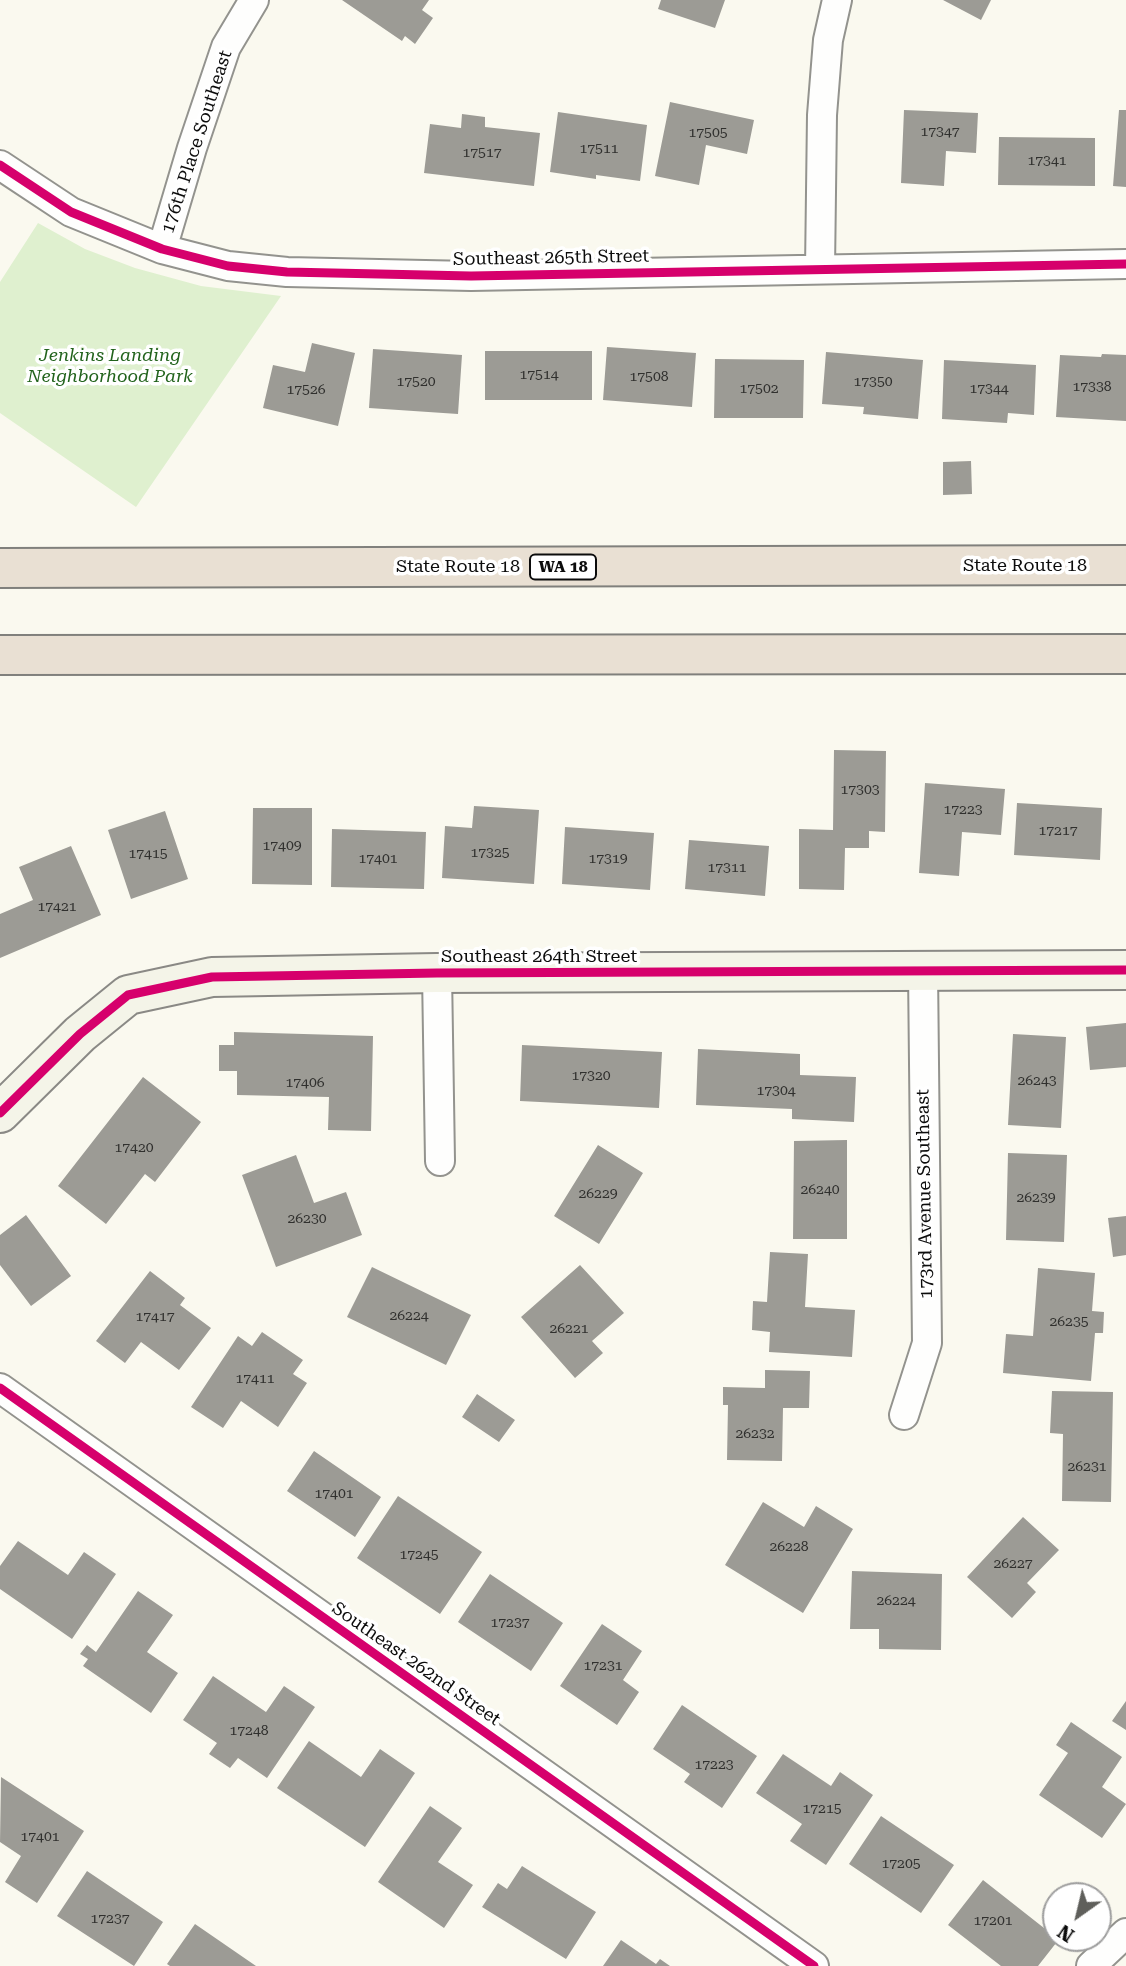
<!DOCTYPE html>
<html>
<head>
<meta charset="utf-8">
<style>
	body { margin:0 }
	#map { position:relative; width:1126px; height:1966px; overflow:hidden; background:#faf9ef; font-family:"Roboto Serif",serif }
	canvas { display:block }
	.north { position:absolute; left:1042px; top:1882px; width:70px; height:70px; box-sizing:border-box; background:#fff; border:2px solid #9e9e9e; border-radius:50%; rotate:214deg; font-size:19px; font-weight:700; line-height:28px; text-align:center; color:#0c0c0c }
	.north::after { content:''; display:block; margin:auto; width:24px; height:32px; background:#5f5f5b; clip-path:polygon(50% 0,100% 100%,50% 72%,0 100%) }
</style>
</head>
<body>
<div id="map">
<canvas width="1126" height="1966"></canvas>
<div class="north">N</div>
</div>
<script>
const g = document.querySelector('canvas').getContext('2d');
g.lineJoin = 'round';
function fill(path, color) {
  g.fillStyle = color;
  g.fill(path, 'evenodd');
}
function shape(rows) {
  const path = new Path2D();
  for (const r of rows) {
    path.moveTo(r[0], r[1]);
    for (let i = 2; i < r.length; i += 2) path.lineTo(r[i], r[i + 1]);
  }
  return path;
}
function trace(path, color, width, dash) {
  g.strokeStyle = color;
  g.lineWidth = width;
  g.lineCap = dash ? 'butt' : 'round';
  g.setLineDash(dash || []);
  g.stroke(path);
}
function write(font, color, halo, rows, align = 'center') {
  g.font = font + ' "Roboto Serif",serif';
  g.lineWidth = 7;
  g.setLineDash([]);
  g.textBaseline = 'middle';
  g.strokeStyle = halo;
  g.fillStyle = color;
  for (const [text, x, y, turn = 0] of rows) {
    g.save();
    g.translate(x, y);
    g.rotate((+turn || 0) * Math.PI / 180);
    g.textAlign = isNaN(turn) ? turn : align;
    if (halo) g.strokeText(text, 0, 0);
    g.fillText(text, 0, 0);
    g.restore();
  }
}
const green = shape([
	[38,223,85,249,135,268,201,286,281,296,136,507,0,413,0,282]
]);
const building = shape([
	[342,0,429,0,422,10,433,18,415,44,405,36,402,41],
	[661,0,725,0,715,28,658,9],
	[943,0,991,0,981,20],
	[670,102,754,120,747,154,706,145,699,185,655,176],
	[904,110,978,113,976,153,946,151,944,186,901,183],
	[1119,110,1126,110,1126,187,1113,186],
	[558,112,647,125,640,181,596,175,596,179,550,172],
	[462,114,485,117,485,127,540,133,534,186,424,173,430,124,461,128],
	[999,137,1095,138,1095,186,998,185],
	[312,343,355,353,338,426,263,408,273,365,305,372],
	[607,347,696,353,692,407,603,400],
	[373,349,462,355,458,414,369,408],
	[485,351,592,351,592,400,485,400],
	[826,352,923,360,918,419,863,414,864,407,822,404],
	[1102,354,1126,355,1126,421,1056,417,1060,355,1101,357],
	[715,359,804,360,803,418,714,418],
	[944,360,1036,365,1034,415,1008,413,1007,423,942,419],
	[971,461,972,494,943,495,943,462],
	[834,750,886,751,885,832,869,831,869,848,845,848,844,890,799,889,799,829,833,830],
	[925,783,1005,789,1001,835,962,832,959,876,919,873],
	[1017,803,1102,808,1100,860,1014,855],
	[474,806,539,810,534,884,442,878,445,826,472,828],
	[253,808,312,808,312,885,252,884],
	[165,811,188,879,131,899,108,830],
	[565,827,654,833,650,890,562,884],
	[332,829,426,832,424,889,331,887],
	[689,840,769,846,765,896,685,889],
	[71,846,101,915,0,958,0,914,33,900,19,867],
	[1126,1023,1126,1067,1090,1070,1086,1027],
	[234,1032,373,1036,371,1131,328,1130,329,1097,237,1095,237,1071,219,1071,219,1045,234,1045],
	[1013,1034,1066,1037,1061,1128,1008,1125],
	[522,1045,662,1052,659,1108,520,1101],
	[698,1049,800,1054,800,1075,856,1077,854,1122,792,1119,792,1109,696,1105],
	[143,1077,201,1122,155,1182,145,1174,106,1224,58,1186],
	[847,1140,847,1239,793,1239,794,1141],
	[598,1145,643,1173,599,1244,554,1216],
	[1008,1153,1067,1155,1064,1242,1006,1240],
	[296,1155,314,1203,346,1192,362,1235,276,1267,242,1175],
	[26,1215,71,1276,31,1306,0,1265,0,1235],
	[1126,1216,1126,1255,1113,1257,1108,1218],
	[770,1252,808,1254,805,1307,855,1310,852,1357,769,1352,770,1332,752,1330,753,1301,767,1302],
	[580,1265,624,1313,592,1341,603,1353,575,1378,521,1317],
	[372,1267,471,1315,446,1365,347,1317],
	[1038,1268,1095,1273,1092,1311,1104,1312,1103,1333,1095,1333,1091,1381,1003,1373,1006,1334,1033,1336],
	[150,1271,185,1298,180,1305,211,1328,179,1370,141,1342,125,1363,96,1341],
	[262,1332,303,1360,293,1374,307,1383,278,1427,241,1401,223,1428,191,1407,238,1336,252,1346],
	[765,1370,810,1371,809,1408,783,1408,782,1461,727,1460,728,1405,723,1405,723,1387,765,1388],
	[1052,1391,1113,1392,1111,1502,1062,1501,1063,1434,1050,1433],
	[477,1394,515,1420,499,1442,462,1417],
	[314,1451,381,1497,355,1537,287,1491],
	[398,1496,482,1552,440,1614,357,1558],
	[763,1502,804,1527,816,1506,853,1529,803,1613,725,1565],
	[1023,1517,1059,1550,1027,1583,1036,1592,1012,1618,967,1577],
	[18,1541,68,1575,84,1552,116,1574,72,1639,0,1589,0,1566],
	[852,1571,942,1574,941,1650,879,1649,879,1629,850,1629],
	[490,1574,563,1623,531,1671,458,1622],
	[138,1591,173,1615,147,1652,178,1673,151,1713,83,1666,88,1659,80,1654,87,1645,96,1652],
	[602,1624,642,1651,623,1680,639,1692,617,1725,560,1686],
	[213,1676,266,1712,284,1686,315,1707,267,1778,238,1758,230,1768,209,1754,217,1743,183,1720],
	[1126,1701,1126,1730,1112,1721],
	[682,1705,757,1756,722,1808,684,1782,690,1774,653,1749],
	[1071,1722,1122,1757,1102,1787,1126,1804,1102,1838,1039,1795,1068,1753,1056,1745],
	[309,1741,361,1777,380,1749,415,1773,365,1847,277,1788],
	[783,1754,831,1786,840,1772,873,1795,826,1865,790,1841,802,1824,756,1793],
	[1,1777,84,1831,37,1903,5,1882,21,1856,0,1842],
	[430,1806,462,1828,438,1862,473,1885,444,1928,378,1882],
	[881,1816,954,1865,921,1913,849,1864],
	[522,1866,596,1912,566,1959,482,1907,498,1883,507,1889],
	[87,1871,163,1922,134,1966,57,1916],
	[983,1880,1044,1928,1054,1915,1056,1917,1056,1938,1060,1938,1038,1966,1001,1966,948,1925],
	[195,1924,256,1966,170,1966,167,1964],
	[621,1940,656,1964,660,1959,670,1966,603,1966]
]);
const street = shape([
	[0,165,71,212,162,249,228,266,287,272,471,276,1126,264],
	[162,249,192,148,226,47,254,0],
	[820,269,822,115,828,40,837,0],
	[437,973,440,1161],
	[0,1388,814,1966],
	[904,1415,927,1343,923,970],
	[1091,1966,1126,1933]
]);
const secondary = shape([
	[0,1113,80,1034,128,995,212,977,437,973,1126,970]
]);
const highway = shape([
	[0,568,1126,565],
	[0,655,1126,654]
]);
const cycleway = shape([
	[0,165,71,212,162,249,228,266,287,272,471,276,1126,264],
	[0,1113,80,1034,128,995,212,977,437,973,1126,970],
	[0,1388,814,1966]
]);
const numberNames = [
	["17347",940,132],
	["17505",708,133],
	["17511",599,149],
	["17517",482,153],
	["17341",1047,161],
	["17514",539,375],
	["17508",649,377],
	["17520",416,382],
	["17350",873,382],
	["17338",1092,387],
	["17502",759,389],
	["17344",989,389],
	["17526",306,390],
	["17303",860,790],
	["17223",963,810],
	["17217",1058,831],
	["17409",282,846],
	["17325",490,853],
	["17415",148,854],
	["17401",378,859],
	["17319",608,859],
	["17311",727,868],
	["17421",57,907],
	["17320",591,1076],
	["26243",1037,1081],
	["17406",305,1083],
	["17304",776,1091],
	["17420",134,1148],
	["26240",820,1190],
	["26229",598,1194],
	["26239",1036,1198],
	["26230",307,1219],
	["26224",409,1316],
	["17417",155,1317],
	["26235",1069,1322],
	["26221",569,1329],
	["17411",255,1379],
	["26232",755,1434],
	["26231",1087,1467],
	["17401",334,1494],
	["26228",789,1547],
	["17245",419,1555],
	["26227",1013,1564],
	["26224",896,1601],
	["17237",510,1623],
	["17231",603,1666],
	["17248",249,1731],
	["17223",714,1765],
	["17215",822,1809],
	["17401",40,1837],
	["17205",901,1864],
	["17237",110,1919],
	["17201",993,1921]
];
const shields = [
	[563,567,66]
];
const shieldNames = [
	["WA 18",563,567]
];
const streetNames = [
	["176th Place Southeast",197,142,-72],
	["Southeast 265th Street",551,258,-1],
	["State Route 18",1025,566],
	["State Route 18",458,567],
	["Southeast 264th Street",539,957],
	["173rd Avenue Southeast",925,1194,-91],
	["Southeast 262nd Street",416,1664,35]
];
const parkNames = [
	["Jenkins Landing",110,356],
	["Neighborhood Park",110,377]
];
fill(green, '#dff0cf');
fill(building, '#9c9b95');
trace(street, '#93938e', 32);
trace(secondary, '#8a8985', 42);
trace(highway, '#80807c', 42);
trace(street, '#fefefd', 28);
trace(secondary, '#f4f4e8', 38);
trace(highway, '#e9e0d3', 38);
trace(cycleway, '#d6006c', 9);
write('14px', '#30302e', null, numberNames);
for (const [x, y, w] of shields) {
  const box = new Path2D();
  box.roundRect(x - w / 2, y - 12.5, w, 25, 5);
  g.fillStyle = '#fff';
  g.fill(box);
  trace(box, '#0c0c0c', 2);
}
write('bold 16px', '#0c0c0c', null, shieldNames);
write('18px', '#0c0c0c', '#fff', streetNames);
write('italic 18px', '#22631c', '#fff', parkNames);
</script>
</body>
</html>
